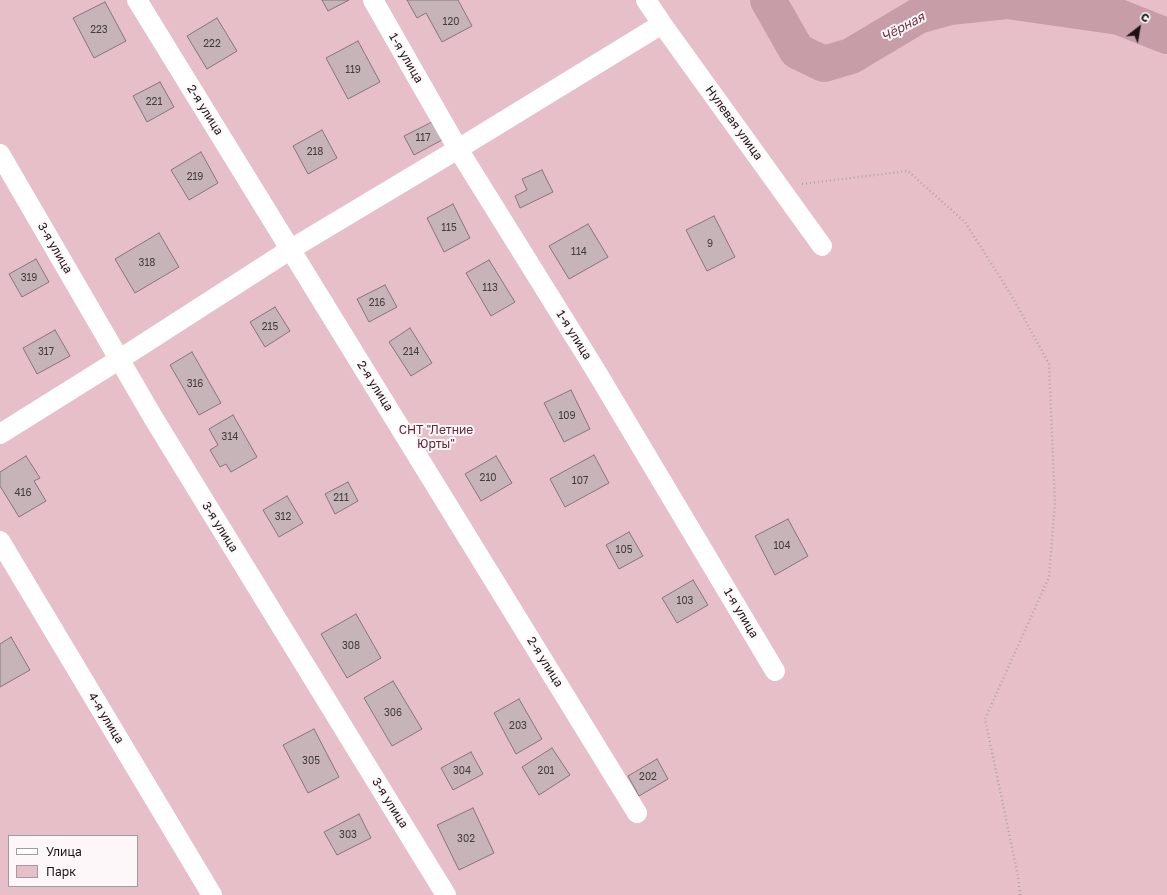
<!DOCTYPE html>
<html>
<head>
<meta charset="utf-8">
<style>
	body { margin:0 }
	#map { position:relative; width:1167px; height:895px; overflow:hidden; background:#f9e6eb; font-family:"Golos Text",sans-serif }
	canvas { display:block }
	.legend { position:absolute; left:8px; top:835px; width:130px; height:52px; box-sizing:border-box; background:#fef7f9; border:1px solid #a29c9d; margin:0; padding:5px 7px; list-style:none; font-size:12px; color:#191314 }
	.legend li { display:flex; align-items:center; gap:8px; height:20px }
	.legend b { width:20px; border:1px solid #a29c9d }
	.north { position:absolute; left:1119px; top:8px; width:40px; height:40px; -webkit-text-stroke:3px #fef7f9; paint-order:stroke; rotate:31deg; font-size:11px; font-weight:700; line-height:16px; text-align:center; color:#191314 }
	.north::after { content:''; display:block; margin:auto; width:14px; height:18px; background:#191314; clip-path:polygon(50% 0,100% 100%,50% 72%,0 100%) }
</style>
</head>
<body>
<div id="map">
<canvas width="1167" height="895"></canvas>
<ul class="legend">
<li><b style="height:5px;background:#fff"></b>Улица</li>
<li><b style="height:11px;background:#e6bfc9"></b>Парк</li>
</ul>
<div class="north">С</div>
</div>
<script>
const g = document.querySelector('canvas').getContext('2d');
g.lineJoin = 'round';
function fill(path, color) {
  g.fillStyle = color;
  g.fill(path, 'evenodd');
}
function shape(rows) {
  const path = new Path2D();
  for (const r of rows) {
    path.moveTo(r[0], r[1]);
    for (let i = 2; i < r.length; i += 2) path.lineTo(r[i], r[i + 1]);
  }
  return path;
}
function trace(path, color, width, dash) {
  g.strokeStyle = color;
  g.lineWidth = width;
  g.lineCap = dash ? 'butt' : 'round';
  g.setLineDash(dash || []);
  g.stroke(path);
}
function write(font, color, halo, rows, align = 'center') {
  g.font = font + ' "Golos Text",sans-serif';
  g.lineWidth = 4;
  g.setLineDash([]);
  g.textBaseline = 'middle';
  g.strokeStyle = halo;
  g.fillStyle = color;
  for (const [text, x, y, turn = 0] of rows) {
    g.save();
    g.translate(x, y);
    g.rotate((+turn || 0) * Math.PI / 180);
    g.textAlign = isNaN(turn) ? turn : align;
    if (halo) g.strokeText(text, 0, 0);
    g.fillText(text, 0, 0);
    g.restore();
  }
}
const green = shape([
	[0,0,1167,0,1167,895,0,895],
	[9,836,137,836,137,886,9,886]
]);
const river = shape([
	[768,0,797,51,824,64,851,56,918,16,950,7,1007,1,1119,17,1167,36]
]);
const building = shape([
	[322,0,349,0,328,11,322,0],
	[407,0,458,0,472,26,442,42,426,13,417,18,407,0],
	[105,2,126,41,94,58,73,18,105,2],
	[217,18,237,51,207,69,187,36,217,18],
	[358,41,380,82,348,99,326,58,358,41],
	[160,82,174,107,147,122,133,96,160,82],
	[432,122,442,140,414,155,404,136,432,122],
	[322,130,337,158,308,174,293,146,322,130],
	[201,152,218,183,189,200,171,170,201,152],
	[542,170,553,192,520,208,515,196,527,190,522,179,542,170],
	[453,204,470,238,444,252,427,218,453,204],
	[714,216,735,257,707,271,686,230,714,216],
	[588,224,608,257,569,279,549,246,588,224],
	[159,233,179,267,135,293,115,259,159,233],
	[36,259,49,282,22,297,9,274,36,259],
	[489,260,515,302,491,316,466,273,489,260],
	[385,285,397,307,369,322,357,299,385,285],
	[275,307,290,331,265,347,250,322,275,307],
	[410,328,432,363,411,376,389,342,410,328],
	[55,330,70,356,37,374,23,348,55,330],
	[192,352,221,403,199,415,170,365,192,352],
	[571,390,590,429,564,442,544,403,571,390],
	[233,415,257,457,231,472,226,464,220,467,210,450,218,445,209,429,233,415],
	[594,455,609,483,565,507,550,479,594,455],
	[26,456,40,478,34,481,46,501,19,517,0,486,0,472,26,456],
	[496,456,512,483,481,501,465,474,496,456],
	[348,482,358,501,335,514,325,494,348,482],
	[287,496,303,523,279,537,263,510,287,496],
	[788,519,808,556,775,575,755,536,788,519],
	[629,532,643,556,619,569,606,545,629,532],
	[693,580,708,605,677,623,662,598,693,580],
	[356,614,381,658,347,678,321,634,356,614],
	[11,637,30,670,0,687,0,644,11,637],
	[393,681,422,729,392,746,364,698,393,681],
	[519,699,542,739,516,754,494,713,519,699],
	[314,729,339,777,308,793,283,745,314,729],
	[552,748,570,775,539,795,522,767,552,748],
	[471,752,483,774,453,790,441,768,471,752],
	[657,759,668,779,639,796,628,776,657,759],
	[473,808,494,853,459,870,437,825,473,808],
	[359,814,371,838,337,855,324,832,359,814]
]);
const path = shape([
	[802,184,908,171,965,222,1013,298,1049,364,1055,503,1049,577,985,719,1018,876,1020,895]
]);
const minor = shape([
	[137,0,637,813],
	[373,0,458,149,596,371,775,671],
	[646,0,662,24,822,246],
	[0,154,154,419,446,895],
	[0,434,120,359,291,249,458,149,662,24],
	[0,541,212,895]
]);
const numberNames = [
	["120",451,22],
	["223",99,30],
	["222",212,44],
	["119",353,70],
	["221",154,102],
	["117",423,138],
	["218",315,152],
	["219",195,177],
	["115",449,228],
	["9",710,244],
	["114",579,252],
	["318",147,263],
	["319",29,278],
	["113",490,288],
	["216",377,303],
	["215",270,327],
	["317",46,352],
	["214",411,352],
	["316",195,384],
	["109",567,416],
	["314",230,437],
	["210",488,478],
	["107",580,481],
	["416",23,493],
	["211",341,498],
	["312",283,517],
	["104",782,546],
	["105",624,550],
	["103",685,601],
	["308",351,646],
	["306",393,713],
	["203",518,726],
	["305",311,761],
	["304",462,771],
	["201",546,771],
	["202",648,777],
	["303",348,835],
	["302",466,839]
];
const streetNames = [
	["1-я улица",406,58,60],
	["2-я улица",205,110,58],
	["Нулевая улица",734,123,54],
	["3-я улица",55,248,60],
	["1-я улица",574,335,58],
	["2-я улица",375,386,58],
	["3-я улица",220,527,58],
	["1-я улица",741,613,59],
	["2-я улица",545,662,58],
	["4-я улица",106,718,59],
	["3-я улица",390,803,58]
];
const parkNames = [
	["СНТ \"Летние",436,430],
	["Юрты\"",436,444]
];
const waterNames = [
	["Чёрная",903,27,-28]
];
fill(green, '#e6bfc9');
trace(river, '#c79da8', 36);
fill(building, '#c6b4b8');
trace(building, '#86767a', 1);
trace(path, '#b3a4a8', 2.5, [1, 3]);
trace(minor, '#fff', 20);
write('10px', '#443b3d', null, numberNames);
write('12px', '#191314', '#fef7f9', streetNames);
write('12px', '#5e283a', '#fef7f9', parkNames);
write('italic 13px', '#6c3547', '#fef7f9', waterNames);
</script>
</body>
</html>
